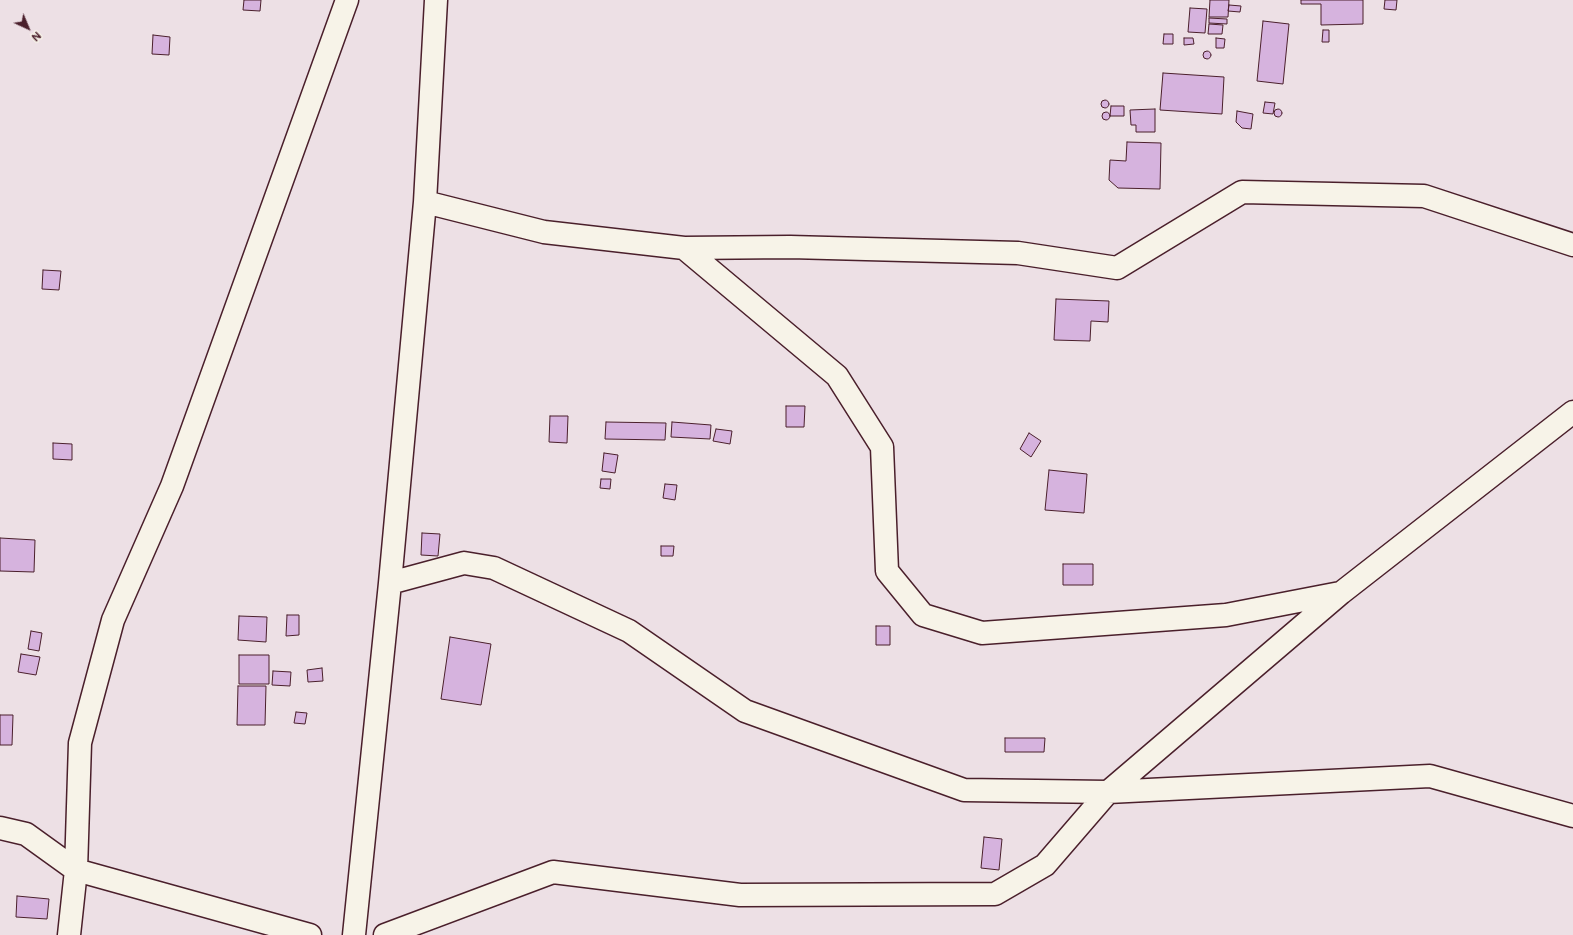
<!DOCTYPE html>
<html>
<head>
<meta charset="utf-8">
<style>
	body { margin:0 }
	#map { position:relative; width:1573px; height:935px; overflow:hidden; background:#ede0e5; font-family:Mali,sans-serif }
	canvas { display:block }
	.north { position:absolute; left:8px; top:8px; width:40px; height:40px; -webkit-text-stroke:3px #f7f3e8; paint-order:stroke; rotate:136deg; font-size:11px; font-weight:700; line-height:16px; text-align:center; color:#4a1f2b }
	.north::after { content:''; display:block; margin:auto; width:14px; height:18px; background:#4a1f2b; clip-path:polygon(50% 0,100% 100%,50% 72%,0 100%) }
</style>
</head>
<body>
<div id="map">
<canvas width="1573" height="935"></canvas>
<div class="north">N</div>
</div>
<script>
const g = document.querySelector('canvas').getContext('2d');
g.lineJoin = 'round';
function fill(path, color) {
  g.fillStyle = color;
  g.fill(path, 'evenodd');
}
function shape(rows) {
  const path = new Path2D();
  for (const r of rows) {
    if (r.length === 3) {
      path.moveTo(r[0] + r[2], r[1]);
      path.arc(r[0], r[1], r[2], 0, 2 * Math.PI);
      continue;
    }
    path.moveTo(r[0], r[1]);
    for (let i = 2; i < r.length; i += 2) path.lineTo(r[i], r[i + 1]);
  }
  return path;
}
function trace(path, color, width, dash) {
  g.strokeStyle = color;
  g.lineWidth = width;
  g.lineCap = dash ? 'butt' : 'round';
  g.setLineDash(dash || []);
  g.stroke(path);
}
const building = shape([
	[244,0,261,0,260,11,243,10,244,0],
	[1210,0,1229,0,1228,17,1209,17,1210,0],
	[1301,0,1363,0,1363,24,1321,25,1321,4,1301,4,1301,0],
	[1385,0,1397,0,1396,10,1384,9,1385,0],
	[1229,5,1241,6,1240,12,1228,11,1229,5],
	[1190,8,1207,9,1205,33,1188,32,1190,8],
	[1209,18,1227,19,1227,24,1209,23,1209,18],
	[1263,21,1289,24,1283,84,1257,81,1263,21],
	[1209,24,1223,25,1222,34,1208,34,1209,24],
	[1323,30,1329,30,1329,42,1322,42,1323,30],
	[1164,34,1173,34,1173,44,1163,44,1164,34],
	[153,35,170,37,169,55,152,54,153,35],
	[1184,38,1193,38,1194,44,1184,45,1184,38],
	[1216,38,1225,39,1224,48,1216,48,1216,38],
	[1207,55,4],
	[1163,73,1224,77,1222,114,1160,110,1163,73],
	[1105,104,4],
	[1265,102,1275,103,1273,114,1263,113,1265,102],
	[1111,106,1124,106,1124,116,1110,116,1111,106],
	[1278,113,4],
	[1155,109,1155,132,1136,132,1136,125,1131,125,1130,110,1155,109],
	[1237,111,1253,114,1251,129,1242,128,1236,122,1237,111],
	[1106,116,4],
	[1127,142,1161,143,1160,189,1118,188,1109,180,1110,160,1126,161,1127,142],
	[43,270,61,271,59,290,42,289,43,270],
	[1056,299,1109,301,1108,322,1091,321,1090,341,1054,340,1056,299],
	[786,406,805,406,804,427,786,427,786,406],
	[550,416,568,416,567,443,549,442,550,416],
	[606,422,666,423,665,440,605,439,606,422],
	[672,422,711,425,710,439,671,437,672,422],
	[716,429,732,431,730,444,713,441,716,429],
	[1029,433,1041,441,1031,457,1020,449,1029,433],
	[53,443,72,444,72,460,53,459,53,443],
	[604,453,618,455,615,473,602,471,604,453],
	[1049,470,1087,474,1084,513,1045,510,1049,470],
	[601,479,611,479,610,489,600,488,601,479],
	[665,484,677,485,675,500,663,498,665,484],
	[422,533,440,534,438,556,421,555,422,533],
	[0,538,35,540,34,572,0,571,0,538],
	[661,546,674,546,673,556,661,556,661,546],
	[1063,564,1093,564,1093,585,1063,585,1063,564],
	[287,615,299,615,299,635,286,636,287,615],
	[239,616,267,617,266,642,238,640,239,616],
	[876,626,890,626,890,645,876,645,876,626],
	[31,631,42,633,39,651,28,649,31,631],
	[450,637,491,644,481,705,441,699,450,637],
	[21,654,40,657,36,675,18,672,21,654],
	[239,655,269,655,269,684,239,684,239,655],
	[322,668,323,681,308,682,307,670,322,668],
	[273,671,291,672,290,686,272,685,273,671],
	[238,686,266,686,265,725,237,725,238,686],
	[296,712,307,713,305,724,294,723,296,712],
	[0,715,13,715,12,745,0,745,0,715],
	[1005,738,1045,738,1044,752,1005,752,1005,738],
	[984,837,1002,839,999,870,981,868,984,837],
	[17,896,49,899,47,919,16,917,17,896]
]);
const minor = shape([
	[425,202,544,232,684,248,837,376,882,447,887,571,923,615,982,633,1226,615,1340,593],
	[684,248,790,247,1018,253,1117,268,1242,192,1424,196,1573,245],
	[390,583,464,563,494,568,629,631,745,711,964,790,1108,792,1430,776,1573,816],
	[0,828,26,834,76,870],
	[76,870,80,743,113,620,172,486,347,0],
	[69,935,76,870,310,935],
	[354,935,390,583,425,202,436,0],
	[385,935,553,872,740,895,995,894,1045,865,1108,792,1341,593,1573,412]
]);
fill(building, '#d6b3de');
trace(building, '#4a1f2b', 1);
trace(minor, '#4a1f2b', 25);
trace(minor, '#f7f3e8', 22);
</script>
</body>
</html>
